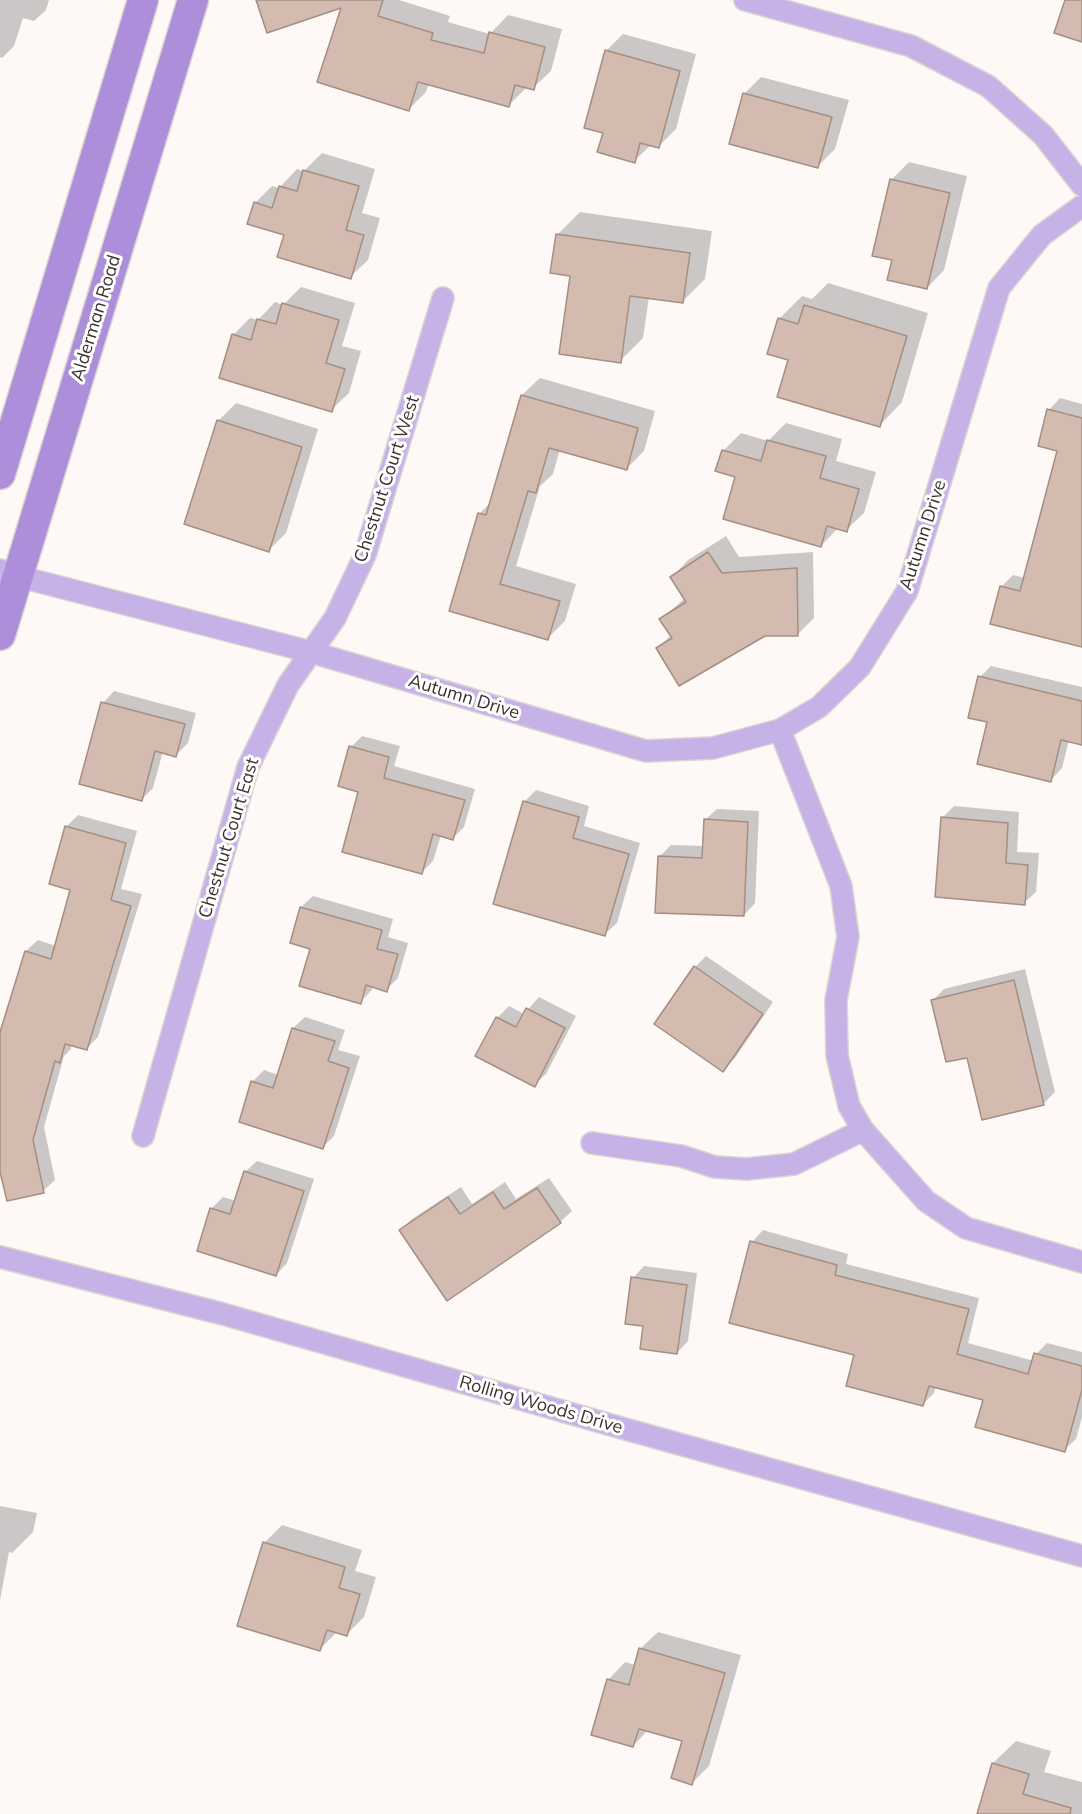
<!DOCTYPE html>
<html>
<head>
<meta charset="utf-8">
<style>
	body { margin:0 }
	canvas { display:block; background:#fef9f7 }
</style>
</head>
<body>
<canvas width="1082" height="1814"></canvas>
<script>
const g = document.querySelector('canvas').getContext('2d');
g.lineJoin = 'round';
function fill(path, color) {
  g.fillStyle = color;
  g.fill(path, 'evenodd');
}
function shape(rows) {
  const path = new Path2D();
  for (const r of rows) {
    path.moveTo(r[0], r[1]);
    for (let i = 2; i < r.length; i += 2) path.lineTo(r[i], r[i + 1]);
  }
  return path;
}
function trace(path, color, width, dash) {
  g.strokeStyle = color;
  g.lineWidth = width;
  g.lineCap = dash ? 'butt' : 'round';
  g.setLineDash(dash || []);
  g.stroke(path);
}
function write(font, color, halo, rows, align = 'center') {
  g.font = font + ' Mulish,sans-serif';
  g.lineWidth = 6;
  g.setLineDash([]);
  g.textBaseline = 'middle';
  g.strokeStyle = halo;
  g.fillStyle = color;
  for (const [text, x, y, turn = 0] of rows) {
    g.save();
    g.translate(x, y);
    g.rotate((+turn || 0) * Math.PI / 180);
    g.textAlign = isNaN(turn) ? turn : align;
    if (halo) g.strokeText(text, 0, 0);
    g.fillText(text, 0, 0);
    g.restore();
  }
}
const shadow = shape([
	[0,0,49,0,46,10,34,21,23,18,14,46,2,58,0,57],
	[345,0,399,0,450,16,448,22,490,34,508,15,562,29,551,71,533,88,526,88,509,105,429,83,426,92,409,109],
	[623,34,696,54,676,129,658,147,651,145,634,161,605,132,606,51],
	[761,77,849,100,835,149,818,166,744,94],
	[322,153,375,169,362,213,380,218,368,260,350,277,286,234,255,203,272,186,279,188,297,169,304,171],
	[909,162,967,176,944,270,927,288,891,180],
	[580,212,712,231,705,279,682,302,649,297,643,338,620,361,572,275,557,235],
	[828,283,928,313,902,402,880,425,790,359,779,319,802,296,812,299],
	[301,287,355,303,342,346,361,351,349,393,331,410,233,335,250,318,258,320,275,302,283,305],
	[540,378,655,411,644,451,626,469,560,449,553,474,540,486,516,566,576,584,565,621,548,638,451,610,479,514,491,502,522,395],
	[1060,398,1082,404,1082,645,1001,587,1013,575,1025,578,1058,450,1049,410],
	[236,403,318,429,286,533,269,550,218,421],
	[786,423,842,439,836,461,876,472,864,513,846,530,838,528,821,546,737,476,723,451,741,433,768,441],
	[726,536,739,557,813,552,814,618,797,635,765,635,658,648,671,635,661,619,685,598,672,577,688,560],
	[991,666,1082,687,1082,740,1069,740,1062,768,1051,780,989,721,980,677],
	[114,691,196,713,188,743,176,755,163,751,153,788,142,799,103,703],
	[362,736,400,746,394,766,475,789,464,827,453,838,441,835,433,861,422,872,360,791,351,747],
	[536,790,589,806,584,826,640,843,617,923,605,934,524,802],
	[954,806,1019,812,1017,852,1039,853,1036,892,1024,903,942,818],
	[717,809,759,811,755,903,744,915,660,856,671,845,704,846,705,820],
	[78,815,137,831,121,889,142,894,98,1037,86,1049,72,1044,71,1049,64,1056,44,1127,55,1180,43,1191,0,1166,0,1037,26,951,38,940,56,946,72,889,66,827],
	[313,896,393,919,388,937,408,943,398,978,386,990,373,986,372,990,360,1002,312,948,301,907],
	[706,956,773,1002,735,1058,723,1070,695,967],
	[1025,969,1055,1092,1044,1103,984,1118,968,1056,932,1001,944,989],
	[539,997,576,1016,546,1074,534,1085,497,1018,509,1006,524,1014],
	[305,1017,345,1030,338,1050,360,1056,334,1136,323,1147,252,1082,264,1070,278,1075,293,1028],
	[257,1161,314,1179,287,1263,276,1275,211,1209,223,1197,236,1201,245,1172],
	[549,1178,572,1211,560,1222,400,1230,412,1219,461,1187,472,1204,505,1182,516,1199],
	[763,1230,848,1254,846,1264,979,1298,968,1343,1034,1361,1036,1354,1047,1343,1082,1352,1082,1417,1076,1439,1064,1450,985,1399,936,1386,934,1393,923,1404,856,1354,752,1242],
	[644,1266,697,1273,688,1341,677,1353,633,1278],
	[0,1506,37,1513,33,1532,12,1553,9,1552,0,1600],
	[282,1525,362,1550,355,1571,376,1577,364,1617,346,1635,337,1632,320,1649,264,1543],
	[658,1632,741,1655,709,1766,692,1783,683,1740,648,1730,633,1746,608,1680,625,1662,636,1665,640,1649],
	[1016,1741,1051,1751,1044,1772,1082,1782,1082,1814,978,1814,993,1763]
]);
const building = shape([
	[256,0,383,0,378,16,433,33,431,40,484,53,489,32,545,47,534,90,515,85,509,107,418,82,409,111,317,82,341,8,267,33,256,0],
	[1065,0,1082,0,1082,42,1054,33,1065,0],
	[605,50,680,71,659,148,640,143,635,163,597,152,603,133,584,128,605,50],
	[743,93,832,117,818,168,729,144,743,93],
	[303,170,359,186,346,230,364,235,351,279,277,257,284,235,247,224,254,202,272,208,279,186,297,191,303,170],
	[890,179,950,193,927,289,887,280,892,260,872,256,890,179],
	[556,234,690,253,683,303,630,296,621,363,559,354,570,276,550,273,556,234],
	[282,303,339,320,326,363,345,369,332,412,219,378,232,334,251,340,257,319,276,324,282,303],
	[804,305,907,336,880,427,777,397,788,360,767,354,778,318,798,324,804,305],
	[521,395,638,428,627,470,549,448,536,493,528,491,500,584,560,601,548,640,449,611,478,513,486,515,521,395],
	[1047,409,1082,418,1082,647,990,624,1000,586,1020,591,1057,451,1038,446,1047,409],
	[217,420,302,447,269,552,184,524,217,420],
	[767,440,826,456,820,478,859,489,847,532,827,526,821,547,723,519,735,477,715,471,722,450,761,461,767,440],
	[708,552,722,573,797,568,798,636,765,636,679,686,656,648,672,638,659,619,686,602,670,577,708,552],
	[978,676,1082,701,1082,745,1061,740,1051,782,977,764,987,722,968,718,978,676],
	[101,702,185,724,176,757,155,751,142,801,79,784,101,702],
	[349,746,389,757,384,778,465,800,453,840,433,834,422,874,342,852,358,792,338,786,349,746],
	[523,801,579,817,573,838,629,854,605,936,493,904,523,801],
	[941,817,1008,823,1006,863,1028,865,1025,905,935,897,941,817],
	[704,819,748,822,744,916,655,913,658,856,702,858,704,819],
	[65,826,126,843,111,900,131,906,87,1050,65,1044,60,1063,55,1061,33,1140,44,1193,7,1201,0,1172,0,1032,25,951,51,959,70,890,49,884,65,826],
	[300,907,382,930,377,949,398,954,387,992,366,985,361,1004,299,986,310,949,290,943,300,907],
	[694,966,763,1014,723,1072,654,1024,694,966],
	[1014,980,1044,1105,982,1120,967,1058,946,1062,931,1000,1014,980],
	[526,1008,565,1028,535,1087,475,1056,496,1017,516,1027,526,1008],
	[292,1028,335,1041,328,1061,349,1068,323,1149,239,1122,251,1081,273,1088,292,1028],
	[244,1171,304,1191,276,1276,197,1251,210,1208,230,1214,244,1171],
	[537,1188,561,1223,447,1301,399,1230,448,1197,460,1214,493,1192,504,1209,537,1188],
	[750,1241,837,1265,835,1275,969,1309,957,1354,1028,1374,1034,1353,1082,1366,1082,1390,1065,1452,975,1427,983,1400,929,1386,923,1406,846,1386,854,1355,729,1323,750,1241],
	[631,1277,687,1285,677,1354,640,1349,643,1326,625,1324,631,1277],
	[263,1542,345,1567,339,1588,360,1594,347,1636,327,1630,320,1651,237,1626,263,1542],
	[639,1648,725,1673,692,1785,671,1778,682,1741,639,1729,633,1747,591,1735,607,1679,629,1685,639,1648],
	[992,1763,1029,1774,1023,1794,1071,1808,1070,1814,977,1814,992,1763]
]);
const street = shape([
	[745,0,911,46,988,86,1043,135,1082,185],
	[0,570,17,576,311,652,646,751,713,748,780,730,819,707,860,667,907,591,999,288,1042,235,1082,206],
	[780,730,841,886,848,937,836,1000,837,1055,849,1106,863,1130,926,1201,966,1228,1082,1262],
	[143,1136,248,767,288,685,335,618,365,555,443,298],
	[592,1143,681,1156,715,1167,747,1169,794,1164,863,1130],
	[0,1257,223,1314,618,1427,1082,1556]
]);
const secondary = shape([
	[0,474,143,0],
	[0,635,193,0]
]);
const streetNames = [
	["Alderman Road",96,318,-73],
	["Chestnut Court West",387,479,-72],
	["Autumn Drive",923,535,-72],
	["Autumn Drive",464,697,17],
	["Chestnut Court East",229,838,-73],
	["Rolling Woods Drive",541,1405,16]
];
fill(shadow, '#0003');
fill(building, '#d3bbaf');
trace(building, '#a58e82', 1.5);
trace(street, '#dbd5d2', 24);
trace(secondary, '#dbd5d2', 33);
trace(street, '#c6b2e6', 21);
trace(secondary, '#ad8eda', 30);
write('18px', '#3a302c', '#fff', streetNames);
</script>
</body>
</html>
